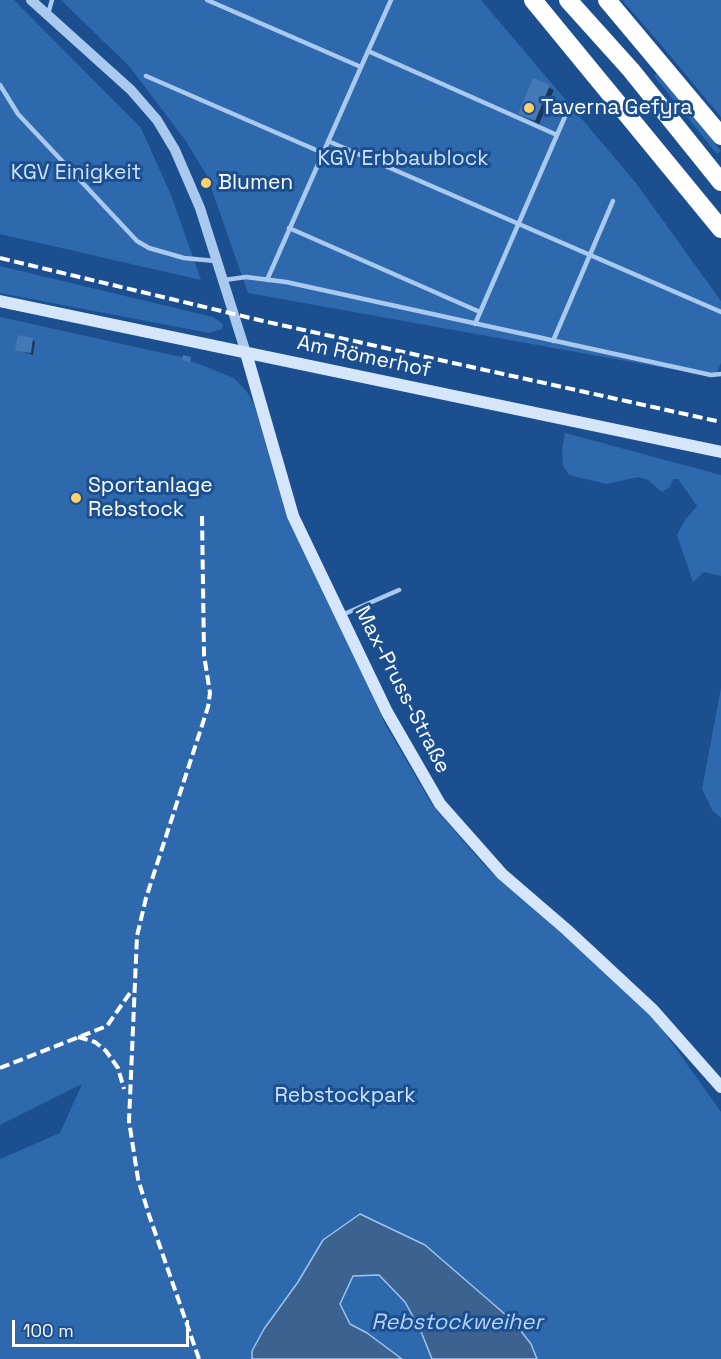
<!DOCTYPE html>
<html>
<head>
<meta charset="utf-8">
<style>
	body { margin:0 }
	#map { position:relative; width:721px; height:1359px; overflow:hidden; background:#1b4f8f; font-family:"Space Grotesk",sans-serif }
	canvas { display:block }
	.scale { position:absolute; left:12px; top:1320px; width:177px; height:27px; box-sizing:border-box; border:3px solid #fff; border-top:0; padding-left:8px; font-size:18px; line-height:21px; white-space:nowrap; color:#fff; -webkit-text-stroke:4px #1b4f8f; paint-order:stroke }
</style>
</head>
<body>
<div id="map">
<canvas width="721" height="1359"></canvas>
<div class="scale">100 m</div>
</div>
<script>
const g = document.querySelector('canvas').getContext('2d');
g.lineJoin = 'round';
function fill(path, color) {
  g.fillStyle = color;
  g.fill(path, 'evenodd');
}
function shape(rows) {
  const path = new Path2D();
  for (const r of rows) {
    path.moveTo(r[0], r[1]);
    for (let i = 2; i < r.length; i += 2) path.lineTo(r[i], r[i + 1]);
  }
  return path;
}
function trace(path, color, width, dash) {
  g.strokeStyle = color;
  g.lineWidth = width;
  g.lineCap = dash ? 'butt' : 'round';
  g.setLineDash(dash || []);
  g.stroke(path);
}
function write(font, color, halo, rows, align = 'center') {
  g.font = font + ' "Space Grotesk",sans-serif';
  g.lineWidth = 6;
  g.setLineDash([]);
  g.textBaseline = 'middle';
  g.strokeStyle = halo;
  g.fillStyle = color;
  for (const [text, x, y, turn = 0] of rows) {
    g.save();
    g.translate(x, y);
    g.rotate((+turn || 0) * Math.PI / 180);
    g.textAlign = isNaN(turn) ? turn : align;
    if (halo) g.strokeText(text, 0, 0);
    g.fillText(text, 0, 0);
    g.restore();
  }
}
const green = shape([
	[0,0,14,0,141,128,171,195,201,280,0,234],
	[61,0,481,0,636,183,721,301,721,363,715,377,248,293,207,176,185,140,129,66],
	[622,0,721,0,721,117,662,46],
	[657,73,721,151,717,154,654,76],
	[0,266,213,317,223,324,222,329,209,333,0,293],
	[0,317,181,357,234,378,247,392,254,404,288,520,325,588,385,724,433,806,486,867,650,1012,721,1112,721,1359,0,1359,0,1159,60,1133,82,1084,0,1125],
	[565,433,721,475,721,576,704,572,693,582,677,535,685,520,697,506,678,479,673,479,670,487,662,492,648,480,638,477,606,484,569,475,563,466,562,450],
	[721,688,721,818,712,810,702,789]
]);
const water = shape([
	[360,1214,425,1245,514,1322,531,1344,537,1359,432,1359,420,1329,405,1302,379,1275,353,1276,340,1304,350,1324,367,1333,402,1359,252,1359,252,1351,264,1329,298,1282,323,1240,360,1214]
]);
const shadow = shape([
	[533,80,554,90,539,124,519,114],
	[32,339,35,342,33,355,17,350]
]);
const building = shape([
	[533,78,550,85,535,121,518,114],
	[18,335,33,338,31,353,15,351],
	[183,355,191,357,190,362,182,360]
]);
const service = shape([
	[207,0,361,67,267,280],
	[48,14,52,0],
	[368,51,557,135],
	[361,67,391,0],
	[146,76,323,153],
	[0,85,18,114,137,241,149,248,184,258,215,261],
	[328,141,721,312],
	[289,228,480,312],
	[224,280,246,277,286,282,711,375,721,374],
	[475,324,567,112],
	[553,341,613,201],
	[342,615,399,590]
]);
const tertiary = shape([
	[31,0,131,90,157,120,175,150,200,208,246,353]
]);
const secondary = shape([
	[0,301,721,452],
	[246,353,293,516,387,712,440,804,502,874,567,930,653,1010,721,1087]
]);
const motorway = shape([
	[533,0,721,229],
	[568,0,631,70,721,182],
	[607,0,721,136]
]);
const rail = shape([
	[0,258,263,321,721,422],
	[78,1037,95,1042,106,1051,118,1068,124,1089],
	[0,1068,107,1026,132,990],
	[199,1359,149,1215,138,1179,129,1121,137,936,146,898,208,707,210,693,204,655,202,515]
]);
const markers = [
	[529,108,6,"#ffd166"],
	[206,183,6,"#ffd166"],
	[76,498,6,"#ffd166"]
];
const poiNames = [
	["Taverna Gefyra",541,108],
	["Blumen",218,183],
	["Sportanlage",88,486],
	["Rebstock",88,510]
];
const parkNames = [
	["KGV Erbbaublock",403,159],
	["KGV Einigkeit",76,173],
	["Rebstockpark",345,1096]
];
const streetNames = [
	["Am Römerhof",364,357,12],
	["Max-Pruss-Straße",402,690,63]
];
const waterNames = [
	["Rebstockweiher",457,1323]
];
fill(green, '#2e69ad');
fill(water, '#3c6290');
trace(water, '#9cc4f0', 1.5);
fill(shadow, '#0007');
fill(building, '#4478b7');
trace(service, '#a9c9ee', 4.5);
trace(tertiary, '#a9c9ee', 10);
trace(secondary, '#d6e6fa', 12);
trace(motorway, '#fff', 18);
trace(rail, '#fff', 4, [10, 4.5]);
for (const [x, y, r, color] of markers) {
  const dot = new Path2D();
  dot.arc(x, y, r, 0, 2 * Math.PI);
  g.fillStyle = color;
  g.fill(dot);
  trace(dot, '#1b4f8f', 2);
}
write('21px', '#fff', '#1b4f8f', poiNames, 'left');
write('21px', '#cfe3fa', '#1b4f8f', parkNames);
write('21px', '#fff', '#1b4f8f', streetNames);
write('italic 22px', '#b5d3f5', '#1b4f8f', waterNames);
</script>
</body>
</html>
